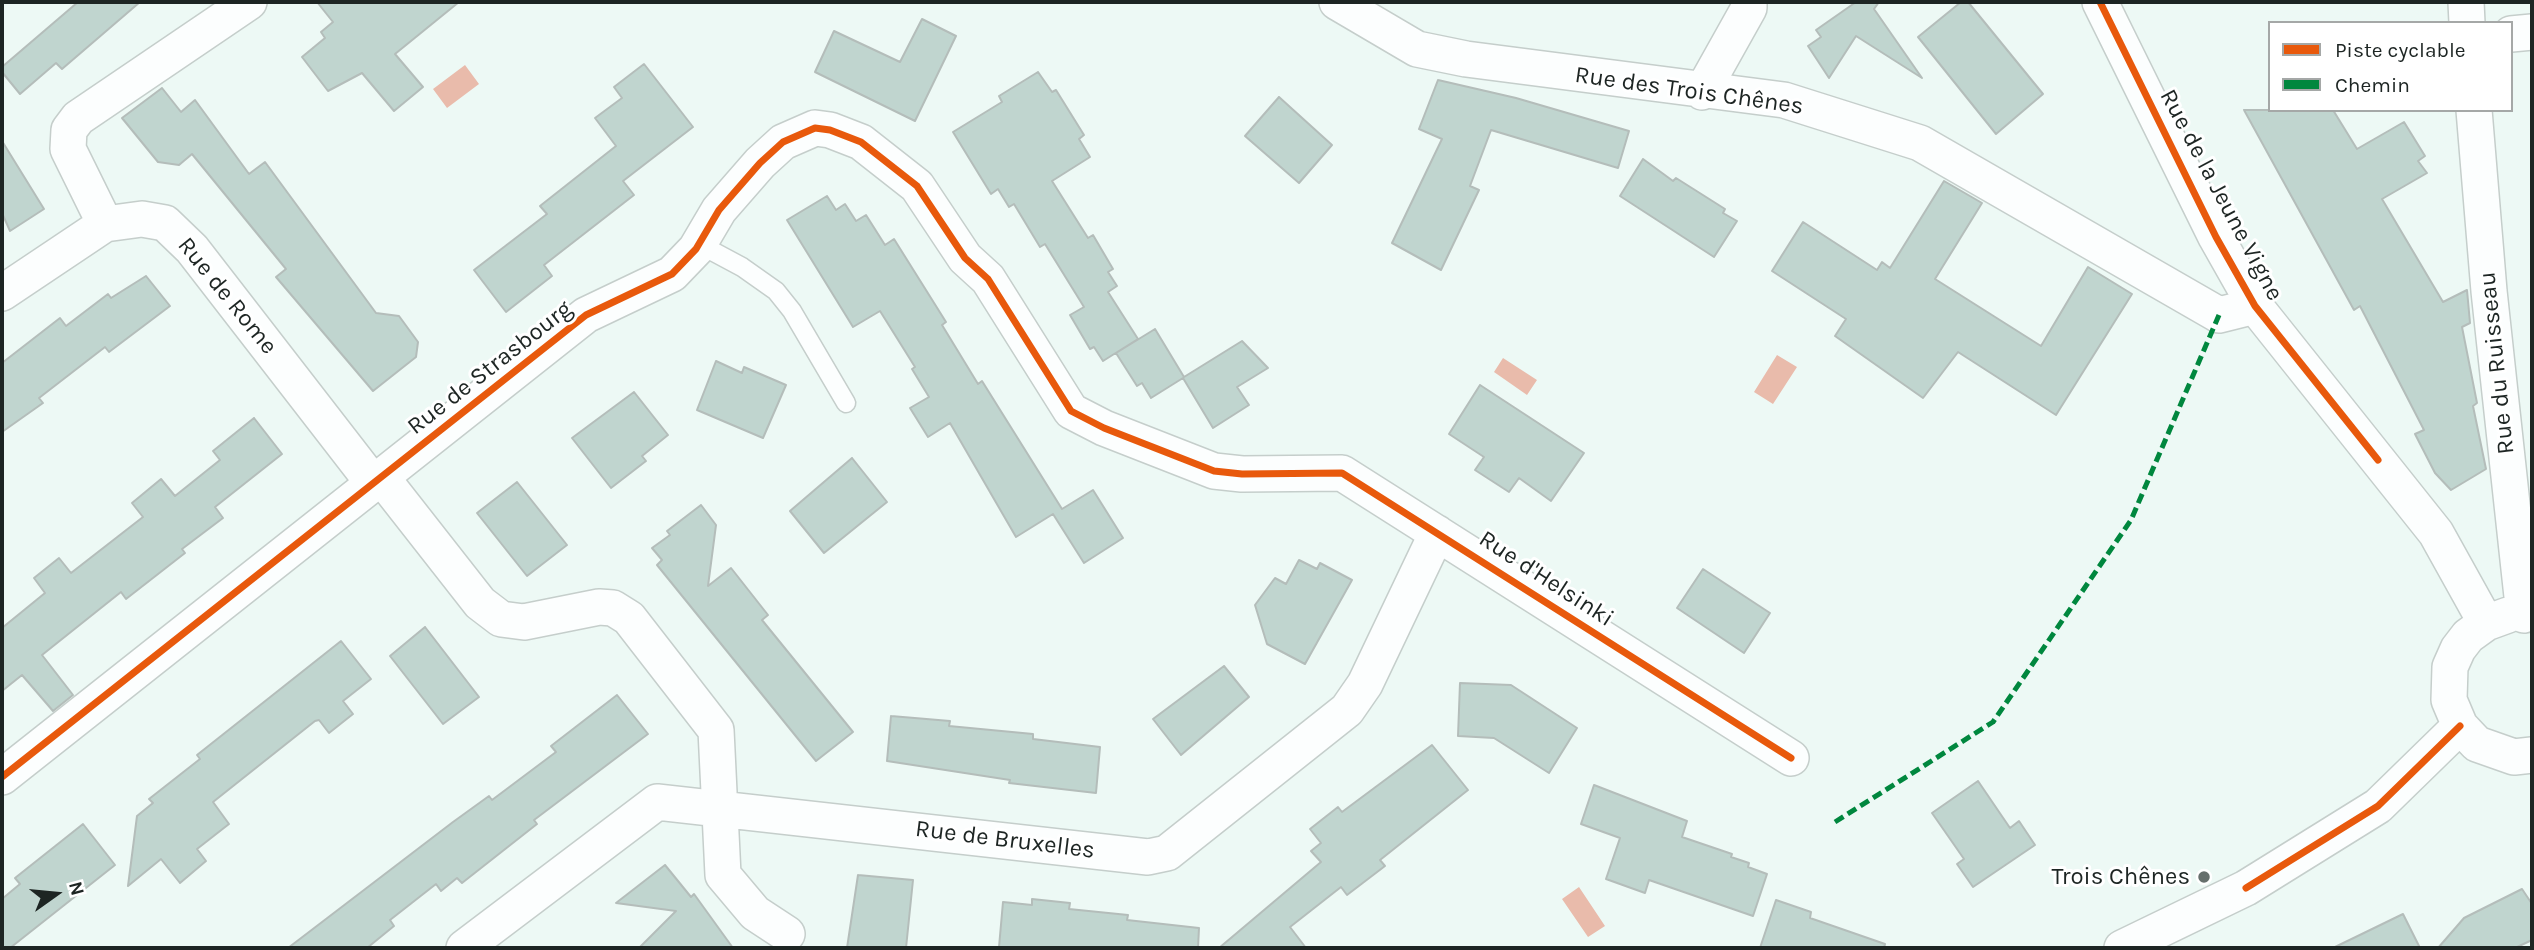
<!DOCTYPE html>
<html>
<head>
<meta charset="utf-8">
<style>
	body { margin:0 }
	#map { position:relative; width:2534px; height:950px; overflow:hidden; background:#edf9f5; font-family:Karla,sans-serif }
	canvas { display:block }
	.frame { position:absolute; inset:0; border:4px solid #1d2523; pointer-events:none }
	.legend { position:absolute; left:2268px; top:21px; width:245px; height:91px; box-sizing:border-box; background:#fff; border:2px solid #a5a8a7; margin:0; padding:9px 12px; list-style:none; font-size:21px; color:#1d2523 }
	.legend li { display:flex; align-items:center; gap:14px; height:35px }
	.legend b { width:35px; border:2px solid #a5a8a7 }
	.north { position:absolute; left:21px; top:859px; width:70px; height:70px; -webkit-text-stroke:5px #fff; paint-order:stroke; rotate:75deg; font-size:19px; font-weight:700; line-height:28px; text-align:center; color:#1d2523 }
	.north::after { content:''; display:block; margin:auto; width:24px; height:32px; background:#1d2523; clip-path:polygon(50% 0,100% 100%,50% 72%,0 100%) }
</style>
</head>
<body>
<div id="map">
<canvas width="2534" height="950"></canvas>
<div class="frame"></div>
<ul class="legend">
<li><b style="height:9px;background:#e8590c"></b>Piste cyclable</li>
<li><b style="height:9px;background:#00873e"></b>Chemin</li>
</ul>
<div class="north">N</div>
</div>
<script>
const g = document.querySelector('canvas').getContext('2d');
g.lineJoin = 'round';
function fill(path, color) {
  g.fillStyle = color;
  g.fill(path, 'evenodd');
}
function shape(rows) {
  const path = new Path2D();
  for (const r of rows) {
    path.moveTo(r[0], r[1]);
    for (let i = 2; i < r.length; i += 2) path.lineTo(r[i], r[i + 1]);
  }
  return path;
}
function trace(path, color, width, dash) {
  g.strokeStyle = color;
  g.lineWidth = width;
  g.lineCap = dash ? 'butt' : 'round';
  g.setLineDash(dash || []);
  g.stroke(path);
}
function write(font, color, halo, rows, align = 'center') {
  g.font = font + ' Karla,sans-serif';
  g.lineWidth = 6;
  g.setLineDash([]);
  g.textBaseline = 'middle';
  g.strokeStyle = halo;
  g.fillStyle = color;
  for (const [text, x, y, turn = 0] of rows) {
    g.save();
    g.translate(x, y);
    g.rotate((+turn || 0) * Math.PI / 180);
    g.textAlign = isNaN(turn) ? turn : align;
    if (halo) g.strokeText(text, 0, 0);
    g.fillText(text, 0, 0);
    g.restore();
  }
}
const water = shape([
	[465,65,479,84,447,108,433,89],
	[1777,355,1797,367,1773,404,1754,392],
	[1503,358,1537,380,1527,395,1494,372],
	[1579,887,1605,926,1588,937,1562,899]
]);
const building = shape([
	[78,2,140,2,62,69,56,63,20,94,2,72,2,67,78,2],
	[317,2,459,2,395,54,423,87,394,111,362,73,328,91,302,57,325,38,321,32,333,22,317,2],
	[1856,2,1879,2,1874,9,1922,78,1856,36,1829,78,1808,46,1821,37,1816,30,1856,2],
	[1961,2,1968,2,2043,94,1996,134,1918,37,1961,2],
	[922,19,956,36,915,121,815,72,834,31,900,62,922,19],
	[644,64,693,127,623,181,634,195,544,265,552,276,506,312,474,270,547,214,540,206,616,146,595,118,622,98,614,87,644,64],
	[1038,72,1052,92,1056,90,1084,135,1079,139,1090,157,1052,181,1088,238,1093,235,1113,269,1108,272,1117,286,1108,292,1138,339,1103,361,1094,347,1090,349,1070,315,1084,307,1045,244,1040,247,1014,204,1009,207,998,189,991,194,953,132,1002,102,999,96,1038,72],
	[1438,80,1516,98,1629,131,1618,168,1491,130,1470,186,1479,190,1441,270,1392,243,1442,139,1419,129,1438,80],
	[162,88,181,112,195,100,249,174,265,162,376,313,399,316,418,342,416,357,373,391,276,277,286,269,192,154,179,165,158,162,122,118,162,88],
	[1279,97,1332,145,1299,183,1245,136,1279,97],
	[2244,110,2333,110,2357,149,2404,122,2425,156,2418,161,2427,173,2382,199,2443,302,2467,290,2470,323,2462,327,2477,403,2473,406,2486,469,2451,490,2435,473,2415,434,2424,430,2360,306,2354,310,2244,110],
	[2,141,44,209,10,231,2,213,2,141],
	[1643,159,1673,181,1676,178,1725,209,1723,213,1737,221,1714,257,1620,196,1643,159],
	[1944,181,1982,203,1935,279,2041,346,2088,267,2132,294,2056,415,1958,352,1923,398,1835,336,1846,319,1772,271,1803,222,1877,270,1882,262,1890,268,1944,181],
	[827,196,836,210,845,204,856,221,866,215,885,245,894,239,946,322,942,325,978,384,982,381,1062,509,1093,490,1123,538,1084,563,1053,514,1016,537,950,423,928,437,910,408,929,397,912,369,915,367,880,311,853,327,787,220,827,196],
	[146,276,170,306,109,352,105,347,39,398,43,403,2,432,2,363,60,318,66,326,108,294,111,298,146,276],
	[1155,329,1184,377,1242,341,1268,368,1237,387,1249,405,1213,428,1183,378,1151,398,1142,383,1137,386,1116,353,1155,329],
	[716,361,742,373,744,367,786,385,763,438,697,410,716,361],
	[1480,385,1584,453,1551,501,1519,478,1509,492,1475,470,1484,457,1449,434,1480,385],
	[634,392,668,435,642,456,646,461,611,488,572,438,634,392],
	[254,418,282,454,215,507,223,518,182,549,185,553,126,599,121,592,42,655,73,695,53,711,22,675,2,691,2,628,45,593,34,578,59,558,71,573,143,517,132,503,161,479,175,496,220,460,213,451,254,418],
	[852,458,887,502,824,553,790,511,852,458],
	[517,482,567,545,527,576,477,513,517,482],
	[701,505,716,525,708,586,731,568,768,615,762,620,853,732,816,761,657,565,662,560,652,548,670,535,667,531,701,505],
	[1299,560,1317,569,1320,563,1352,580,1305,664,1267,644,1255,605,1275,578,1286,584,1299,560],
	[1703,569,1770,613,1744,653,1677,608,1703,569],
	[425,627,479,697,443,724,390,656,425,627],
	[341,641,371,679,343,701,353,714,329,733,319,720,315,721,213,802,229,824,197,849,206,861,180,883,161,859,128,886,137,816,153,803,149,799,200,759,197,755,341,641],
	[1224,666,1249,697,1181,755,1153,719,1224,666],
	[1460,683,1511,685,1577,728,1549,773,1494,738,1458,736,1460,683],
	[617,695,648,734,534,820,537,824,462,883,457,878,441,891,436,884,390,920,394,926,367,948,288,948,453,822,489,796,492,800,556,752,551,746,617,695],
	[891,716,950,721,949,726,1033,734,1033,739,1100,747,1096,793,1009,783,1010,780,887,761,891,716],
	[1432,745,1468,790,1380,860,1385,866,1347,895,1341,887,1290,927,1306,948,1219,948,1321,862,1311,851,1321,843,1310,829,1338,807,1342,812,1432,745],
	[1978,781,2010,828,2019,821,2035,845,1973,887,1957,864,1964,859,1932,813,1978,781],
	[1594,785,1687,821,1682,837,1732,854,1731,857,1749,863,1748,867,1767,874,1753,916,1649,880,1645,893,1606,879,1620,838,1581,824,1594,785],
	[83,824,115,865,10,948,2,948,2,899,20,884,15,878,83,824],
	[665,865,691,897,694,894,733,948,639,948,676,911,616,903,665,865],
	[858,875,913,880,906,948,847,948,858,875],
	[2522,889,2532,904,2532,940,2515,948,2438,948,2464,918,2522,889],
	[1032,899,1070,903,1069,909,1128,915,1127,920,1199,928,1198,948,999,947,1003,902,1032,905,1032,899],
	[1776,900,1811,912,1810,918,1885,944,1884,948,1760,948,1776,900],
	[2403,914,2420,948,2333,948,2403,914]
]);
const lane = shape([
	[699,244,742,267,776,291,792,311,846,403]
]);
const street = shape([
	[1337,2,1417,49,1466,59,1784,100,1920,143,2219,315,2255,306],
	[2100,2,2216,237,2255,306,2436,533,2486,623],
	[2466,2,2467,23],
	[2511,34,2532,32],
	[1702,92,1749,8,1749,2],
	[2474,110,2489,291,2524,615],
	[105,224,68,149,69,130,78,118,249,2],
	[2,293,105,224,142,219,165,223,192,249,374,484],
	[382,478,480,603,501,619,524,622,599,607,613,608,629,618,716,730,723,875,755,913,787,934],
	[2508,615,2486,623,2468,636,2458,649,2450,667,2449,700,2460,726,2477,744,2514,757,2532,755],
	[2,777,586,315,672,274,696,249,719,210,760,163,783,142,815,128,830,130,861,142,917,186,965,258,988,279,1071,411,1104,428,1214,471,1242,474,1342,473,1791,758],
	[464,948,657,802,1148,857,1167,853,1347,710,1365,684,1437,533],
	[2122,948,2246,888,2378,806,2460,726]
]);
const quiet = shape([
	[1835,822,1993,722,2131,520,2219,315]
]);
const cycleway = shape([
	[2100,2,2216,237,2255,306,2378,460],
	[2,777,586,315,672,274,696,249,719,210,760,163,783,142,815,128,830,130,861,142,917,186,965,258,988,279,1071,411,1104,428,1214,471,1242,474,1342,473,1791,758],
	[2246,888,2378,806,2460,726]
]);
const markers = [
	[2204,877,7,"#666f6c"]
];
const streetNames = [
	["Rue des Trois Chênes",1689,91,8],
	["Rue de la Jeune Vigne",2221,195,62],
	["Rue de Rome",227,296,51],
	["Rue du Ruisseau",2497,363,-96],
	["Rue de Strasbourg",490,368,-38],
	["Rue d'Helsinki",1546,579,33],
	["Rue de Bruxelles",1005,840,7]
];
const poiNames = [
	["Trois Chênes",2190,877]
];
fill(water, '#e9bbab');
fill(building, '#c0d5cf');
trace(building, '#b4bdba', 2);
trace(lane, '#c5cecb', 21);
trace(street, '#c5cecb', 38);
trace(lane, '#fcfefe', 18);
trace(street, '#fcfefe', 35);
trace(quiet, '#00873e', 5, [10, 5]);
trace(cycleway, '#e8590c', 7);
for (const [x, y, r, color] of markers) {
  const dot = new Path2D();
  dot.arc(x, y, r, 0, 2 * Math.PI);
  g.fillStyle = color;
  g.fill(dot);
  trace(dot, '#fff', 2.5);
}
write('24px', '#1d2523', '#fff', streetNames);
write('24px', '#1d2523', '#fff', poiNames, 'right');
</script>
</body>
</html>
